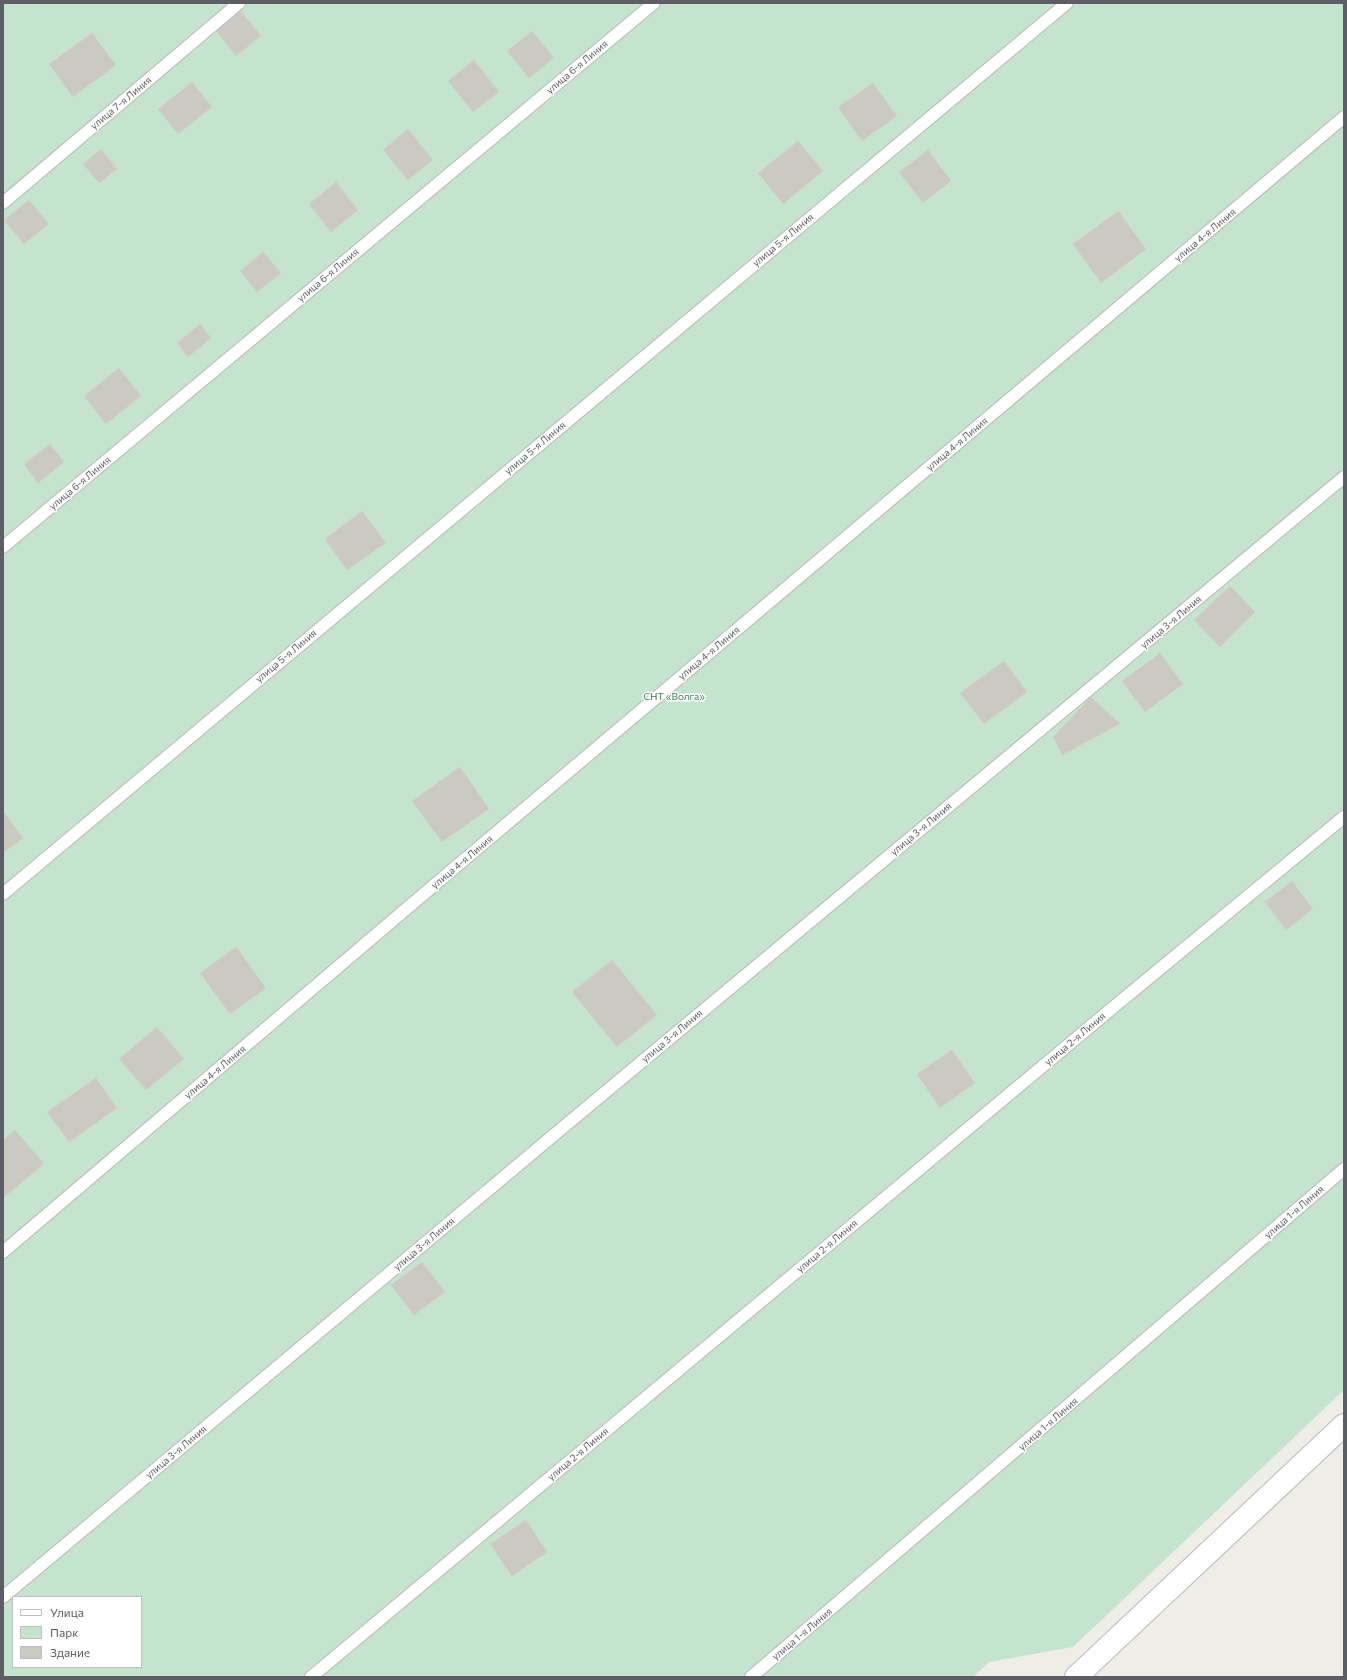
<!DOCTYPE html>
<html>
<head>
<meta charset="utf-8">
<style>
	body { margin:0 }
	#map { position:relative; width:1347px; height:1680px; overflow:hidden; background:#eeeee6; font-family:Commissioner,sans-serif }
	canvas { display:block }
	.frame { position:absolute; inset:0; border:4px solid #5d5e65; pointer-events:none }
	.legend { position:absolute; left:12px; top:1596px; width:130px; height:72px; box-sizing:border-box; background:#fff; border:1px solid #bebfc1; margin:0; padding:5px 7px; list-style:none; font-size:12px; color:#5d5e65 }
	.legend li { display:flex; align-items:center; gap:8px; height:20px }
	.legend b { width:20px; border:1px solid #bebfc1 }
</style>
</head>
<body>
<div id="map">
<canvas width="1347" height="1680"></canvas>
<div class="frame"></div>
<ul class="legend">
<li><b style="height:5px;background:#fff"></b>Улица</li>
<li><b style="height:11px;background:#c4e4ce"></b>Парк</li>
<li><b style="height:11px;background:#cacac2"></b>Здание</li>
</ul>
</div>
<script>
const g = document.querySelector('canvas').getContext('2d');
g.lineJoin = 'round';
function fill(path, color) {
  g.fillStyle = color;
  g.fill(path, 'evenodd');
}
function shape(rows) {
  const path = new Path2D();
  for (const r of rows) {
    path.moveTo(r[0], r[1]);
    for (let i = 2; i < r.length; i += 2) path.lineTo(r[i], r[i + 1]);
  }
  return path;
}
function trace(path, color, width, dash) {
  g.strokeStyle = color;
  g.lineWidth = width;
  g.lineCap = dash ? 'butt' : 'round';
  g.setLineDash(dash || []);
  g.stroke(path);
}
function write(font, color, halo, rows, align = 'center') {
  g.font = font + ' Commissioner,sans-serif';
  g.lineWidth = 3;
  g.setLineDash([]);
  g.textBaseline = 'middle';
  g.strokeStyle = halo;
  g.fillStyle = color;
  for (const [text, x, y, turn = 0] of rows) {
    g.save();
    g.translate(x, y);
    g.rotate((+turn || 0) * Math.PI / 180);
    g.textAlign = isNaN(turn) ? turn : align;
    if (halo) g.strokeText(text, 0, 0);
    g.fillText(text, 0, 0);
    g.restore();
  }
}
const green = shape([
	[3,3,1344,3,1344,1390,1073,1647,989,1662,973,1677,3,1677],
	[13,1597,141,1597,141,1667,13,1667]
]);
const building = shape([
	[241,11,261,36,236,56,216,31,241,11],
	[532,31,554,58,529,78,507,51,532,31],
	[92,33,116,65,73,97,49,64,92,33],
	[474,60,499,92,473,112,448,81,474,60],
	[192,82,212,107,178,134,158,109,192,82],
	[873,83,897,116,862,141,838,107,873,83],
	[408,129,433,160,408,180,383,150,408,129],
	[798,141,823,171,783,204,758,173,798,141],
	[101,149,117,169,99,183,83,164,101,149],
	[928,150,951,181,923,203,899,172,928,150],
	[336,182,358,210,331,232,309,204,336,182],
	[29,200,49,224,24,244,4,220,29,200],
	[1118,211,1146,249,1101,283,1073,244,1118,211],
	[263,252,281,273,257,292,240,271,263,252],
	[200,324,211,338,188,357,177,343,200,324],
	[119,368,141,396,106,424,84,396,119,368],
	[50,444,64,462,38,483,24,464,50,444],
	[362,511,386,543,347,570,325,539,362,511],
	[1230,586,1255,612,1220,647,1194,620,1230,586],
	[1160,653,1183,684,1145,712,1122,681,1160,653],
	[1004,661,1027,692,984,724,960,693,1004,661],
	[1091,697,1120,724,1062,755,1053,737,1091,697],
	[460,767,489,809,442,842,412,801,460,767],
	[3,811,23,838,3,853,3,811],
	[1292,881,1313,909,1286,930,1265,902,1292,881],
	[236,947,266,988,230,1014,200,973,236,947],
	[612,960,657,1015,617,1047,572,992,612,960],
	[157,1027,184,1059,146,1090,119,1059,157,1027],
	[952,1050,975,1083,940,1108,917,1074,952,1050],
	[96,1078,117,1108,69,1142,47,1112,96,1078],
	[15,1130,44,1164,3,1198,3,1140,15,1130],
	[422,1262,445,1292,414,1315,391,1285,422,1262],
	[526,1520,547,1552,512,1576,490,1544,526,1520]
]);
const lane = shape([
	[3,203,239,3],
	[3,547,654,3],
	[3,894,1067,3],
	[3,1252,439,881,1344,117],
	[3,1597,567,1124,1344,477],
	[311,1677,1116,1005,1344,817],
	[751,1677,1344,1169]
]);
const secondary = shape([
	[1076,1677,1344,1425]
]);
const streetNames = [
	["улица 6-я Линия",577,67,-40],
	["улица 7-я Линия",121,103,-40],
	["улица 4-я Линия",1205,235,-40],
	["улица 5-я Линия",783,240,-40],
	["улица 6-я Линия",328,275,-40],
	["улица 4-я Линия",957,444,-40],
	["улица 5-я Линия",535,448,-40],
	["улица 6-я Линия",80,483,-40],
	["улица 3-я Линия",1171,622,-40],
	["улица 4-я Линия",709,653,-40],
	["улица 5-я Линия",286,656,-40],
	["улица 3-я Линия",921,829,-40],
	["улица 4-я Линия",462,862,-40],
	["улица 3-я Линия",672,1036,-40],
	["улица 2-я Линия",1075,1039,-40],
	["улица 4-я Линия",215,1072,-40],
	["улица 1-я Линия",1294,1212,-41],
	["улица 3-я Линия",424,1244,-40],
	["улица 2-я Линия",827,1246,-40],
	["улица 1-я Линия",1048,1424,-41],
	["улица 3-я Линия",176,1452,-40],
	["улица 2-я Линия",578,1454,-40],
	["улица 1-я Линия",802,1634,-40]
];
const parkNames = [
	["СНТ «Волга»",674,697]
];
fill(green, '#c4e4ce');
fill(building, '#cacac2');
trace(building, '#d3d3c4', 1);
trace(lane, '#b8b8be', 14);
trace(secondary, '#b9b9c0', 24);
trace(lane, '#fff', 12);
trace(secondary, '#fff', 22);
write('10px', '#5d5e65', '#fff', streetNames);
write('10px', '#3a7f54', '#fff', parkNames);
</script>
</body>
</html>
